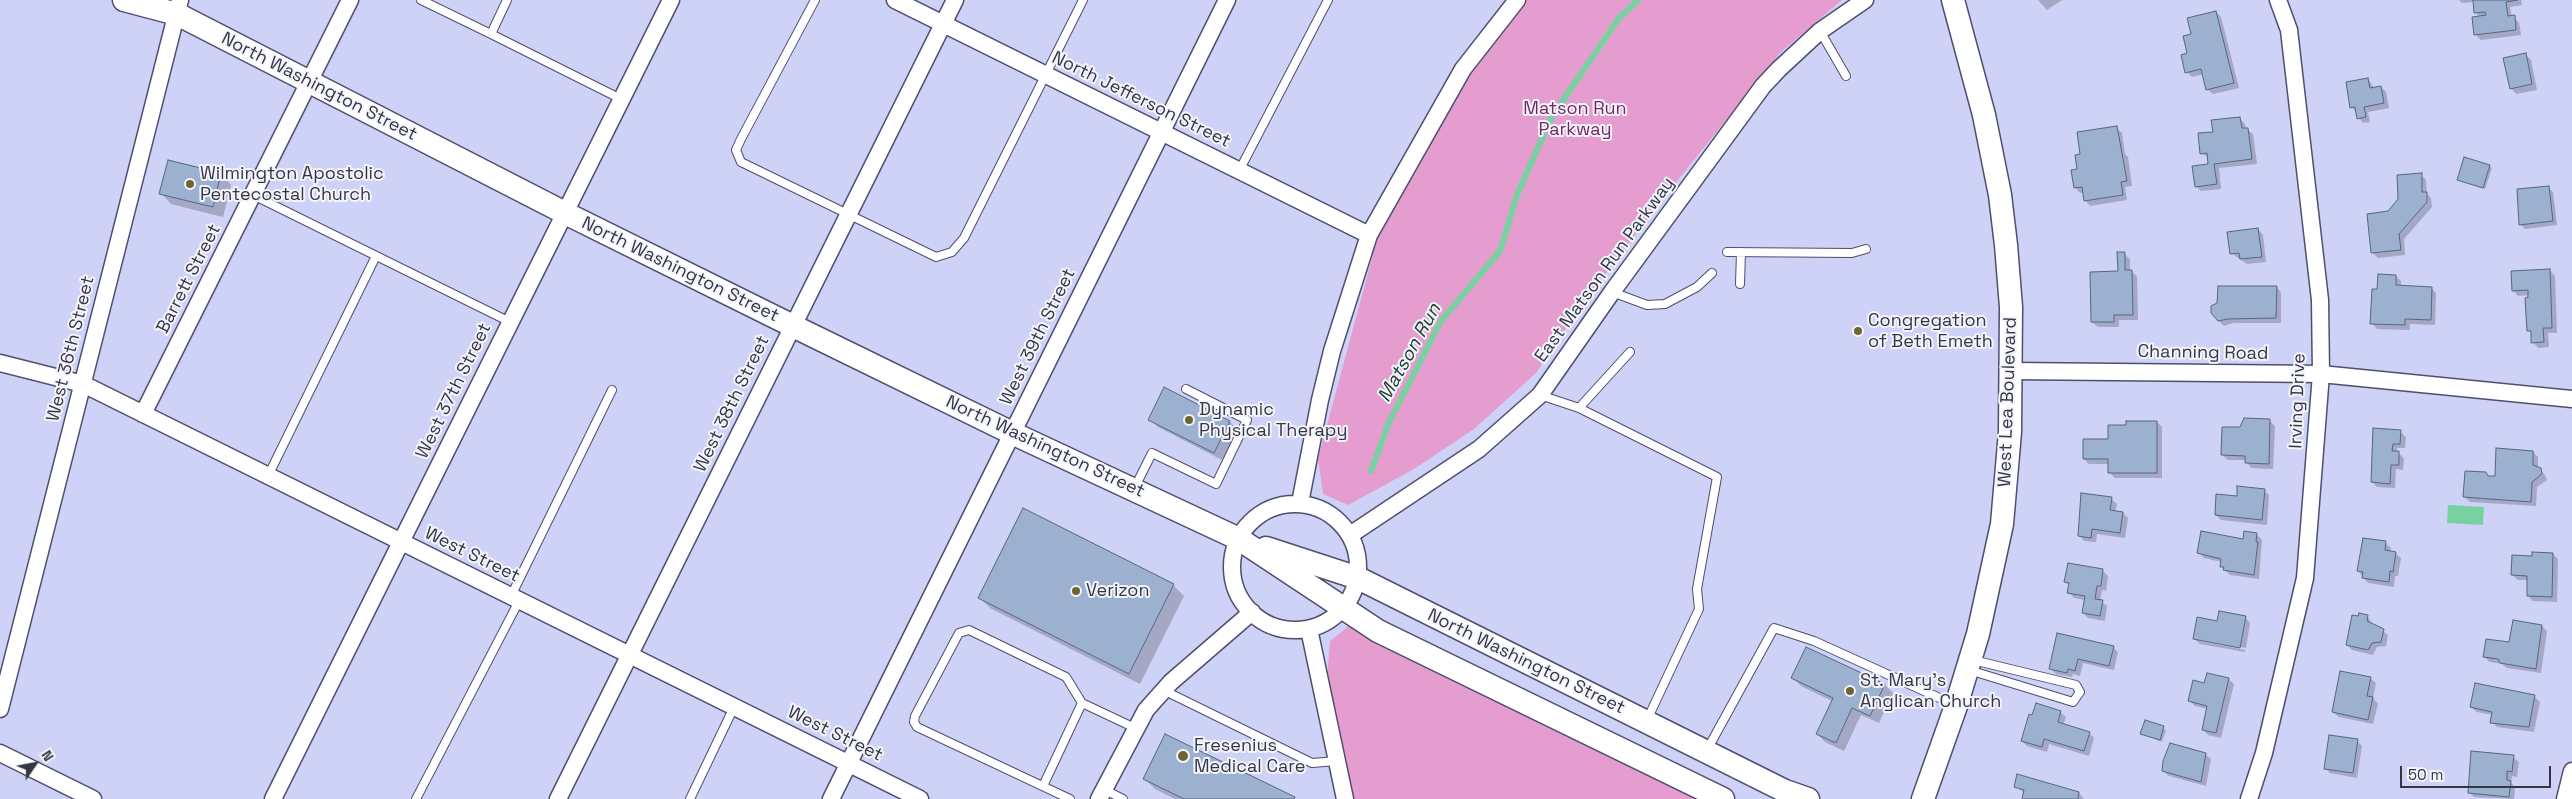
<!DOCTYPE html>
<html>
<head>
<meta charset="utf-8">
<style>
	body { margin:0 }
	#map { position:relative; width:2572px; height:799px; overflow:hidden; background:#cdd2f6; font-family:"Space Grotesk",sans-serif }
	canvas { display:block }
	.north { position:absolute; left:10px; top:739px; width:50px; height:50px; -webkit-text-stroke:4px #f4f5fc; paint-order:stroke; rotate:57deg; font-size:14px; font-weight:700; line-height:20px; text-align:center; color:#343644 }
	.north::after { content:''; display:block; margin:auto; width:18px; height:22px; background:#343644; clip-path:polygon(50% 0,100% 100%,50% 72%,0 100%) }
	.scale { position:absolute; left:2400px; top:766px; width:151px; height:22px; box-sizing:border-box; border:2px solid #343644; border-top:0; padding-left:6px; font-size:15px; line-height:18px; white-space:nowrap; color:#343644; -webkit-text-stroke:4px #f4f5fc; paint-order:stroke }
</style>
</head>
<body>
<div id="map">
<canvas width="2572" height="799"></canvas>
<div class="north">N</div>
<div class="scale">50 m</div>
</div>
<script>
const g = document.querySelector('canvas').getContext('2d');
g.lineJoin = 'round';
function fill(path, color) {
  g.fillStyle = color;
  g.fill(path, 'evenodd');
}
function shape(rows) {
  const path = new Path2D();
  for (const r of rows) {
    if (r.length === 3) {
      path.moveTo(r[0] + r[2], r[1]);
      path.arc(r[0], r[1], r[2], 0, 2 * Math.PI);
      continue;
    }
    path.moveTo(r[0], r[1]);
    for (let i = 2; i < r.length; i += 2) path.lineTo(r[i], r[i + 1]);
  }
  return path;
}
function trace(path, color, width, dash) {
  g.strokeStyle = color;
  g.lineWidth = width;
  g.lineCap = dash ? 'butt' : 'round';
  g.setLineDash(dash || []);
  g.stroke(path);
}
function write(font, color, halo, rows, align = 'center') {
  g.font = font + ' "Space Grotesk",sans-serif';
  g.lineWidth = 4;
  g.setLineDash([]);
  g.textBaseline = 'middle';
  g.strokeStyle = halo;
  g.fillStyle = color;
  for (const [text, x, y, turn = 0] of rows) {
    g.save();
    g.translate(x, y);
    g.rotate((+turn || 0) * Math.PI / 180);
    g.textAlign = isNaN(turn) ? turn : align;
    if (halo) g.strokeText(text, 0, 0);
    g.fillText(text, 0, 0);
    g.restore();
  }
}
const green = shape([
	[1521,0,1842,0,1781,52,1661,201,1585,301,1536,373,1474,429,1414,469,1348,505,1323,494,1318,458,1377,240,1439,112],
	[1350,625,1705,799,1353,799,1327,679,1330,641]
]);
const water = shape([
	[2448,505,2484,507,2483,525,2447,523]
]);
const shadow = shape([
	[2038,0,2062,0,2047,10],
	[2459,0,2521,0,2522,5,2510,7,2512,17,2519,22,2521,35,2481,40,2476,35,2480,17,2476,13,2474,2,2462,3],
	[2216,12,2221,17,2239,88,2213,94,2207,89,2204,74,2192,77,2187,72,2193,35],
	[2526,55,2531,60,2537,90,2516,94,2511,88],
	[2368,79,2374,88,2381,87,2386,92,2389,108,2368,112,2370,122,2363,123,2352,107],
	[2240,119,2245,124,2246,129,2253,134,2257,164,2219,168,2221,189,2201,191,2196,186,2209,165,2209,158,2201,153,2214,133],
	[2116,128,2122,133,2125,154,2128,157,2132,186,2125,187,2127,200,2090,206,2085,200,2084,192,2080,193,2075,187,2082,155],
	[2489,166,2492,168,2485,189,2458,180],
	[221,174,231,185,223,217,171,204,161,193],
	[2421,175,2426,180,2427,194,2431,198,2432,207,2404,239,2405,255,2378,258,2372,252,2389,213],
	[2548,187,2553,192,2557,225,2525,229,2520,224],
	[2258,229,2263,235,2266,262,2247,264,2231,253],
	[2124,254,2130,259,2130,271,2137,276,2138,320,2119,320,2119,327,2098,327,2092,322,2119,272],
	[2549,270,2555,276,2557,333,2548,333,2549,347,2538,348,2533,342,2532,334,2528,330,2530,295,2518,296,2513,290],
	[2396,276,2401,281,2401,287,2431,288,2436,293,2435,325,2410,324,2410,330,2377,329,2372,323,2378,290],
	[2276,287,2281,292,2281,323,2233,323,2224,326,2219,321],
	[1165,389,1230,422,1238,430,1222,460,1158,427,1150,419],
	[2269,420,2275,426,2273,469,2251,468,2246,460,2228,460,2222,455,2241,428],
	[2157,422,2162,427,2162,478,2115,478,2109,472,2109,464,2089,464,2084,459,2127,426],
	[2374,429,2400,432,2406,437,2405,448,2397,448,2397,452,2404,458,2403,470,2396,469,2395,488,2377,487,2372,482],
	[2533,452,2538,457,2538,468,2545,475,2547,480,2537,487,2536,506,2470,502,2465,497,2489,477,2496,478],
	[2264,490,2269,495,2267,525,2221,520,2216,515,2238,498],
	[2111,498,2117,504,2115,512,2123,513,2128,518,2125,538,2097,534,2096,542,2084,541,2079,535],
	[2245,533,2257,535,2262,540,2259,579,2230,575,2221,566,2222,562,2204,558,2199,553,2244,541],
	[2385,543,2391,548,2390,552,2395,553,2401,558,2398,576,2395,576,2394,587,2368,583,2358,571],
	[2553,554,2558,559,2557,602,2533,601,2528,596,2528,580,2518,580,2512,575,2533,557],
	[2103,571,2108,576,2106,591,2102,590,2100,601,2107,606,2105,621,2088,618,2083,613,2085,600,2074,598,2069,592,2070,586,2066,582],
	[1173,585,1184,596,1140,684,990,608,980,598],
	[2367,616,2372,623,2388,635,2386,646,2377,647,2373,655,2352,650,2347,645],
	[2245,617,2250,623,2246,648,2199,639,2199,641,2245,650,2245,652,2200,644,2195,639,2218,623],
	[2542,626,2547,631,2541,673,2507,668,2502,664,2490,662,2484,657],
	[2113,647,2118,652,2114,670,2083,663,2080,676,2073,674,2072,677,2056,674,2051,669],
	[1806,648,1885,685,1893,693,1879,723,1861,715,1844,751,1825,742,1817,734,1832,701,1801,686,1793,678],
	[2370,678,2376,683,2373,698,2378,704,2373,724,2339,717,2333,712],
	[2228,679,2234,684,2221,738,2208,735,2203,729,2208,709,2195,706,2190,701,2205,684],
	[2534,696,2540,702,2534,732,2497,727,2492,722,2493,715,2477,712,2471,707],
	[2060,712,2066,717,2063,725,2089,733,2094,738,2089,756,2049,744,2047,752,2027,746,2022,741],
	[2146,721,2166,730,2162,742,2142,734],
	[2357,741,2362,746,2357,778,2330,773,2325,768],
	[2205,754,2211,759,2206,786,2169,776,2163,771],
	[2513,757,2519,762,2517,777,2512,776,2511,783,2515,787,2514,799,2474,797,2469,792],
	[2018,776,2079,793,2084,799,2023,799,2025,793,2015,786],
	[1145,779,1294,798,1295,799,1175,799,1155,789]
]);
const stream = shape([
	[1371,471,1389,422,1441,321,1500,251,1517,195,1551,118,1619,18,1638,0]
]);
const building = shape([
	[2473,0,2518,0,2506,2,2508,16,2515,15,2516,30,2474,35,2472,17,2486,15,2485,12,2474,13,2473,0],
	[2216,11,2234,83,2206,90,2201,69,2185,73,2181,55,2187,53,2183,36,2191,34,2187,18,2216,11],
	[2526,53,2532,84,2510,89,2503,58,2526,53],
	[2368,78,2370,88,2381,86,2384,103,2364,107,2366,117,2357,119,2355,107,2350,108,2346,82,2368,78],
	[2240,117,2242,128,2248,128,2252,159,2214,164,2217,184,2195,187,2192,166,2208,164,2207,153,2200,154,2198,133,2213,132,2211,120,2240,117],
	[2117,126,2127,181,2121,182,2123,195,2084,201,2082,187,2074,188,2071,170,2077,169,2075,155,2080,154,2077,132,2117,126],
	[2464,157,2490,165,2483,188,2457,180,2464,157],
	[168,160,221,173,213,207,159,194,168,160],
	[2422,173,2422,192,2427,192,2427,202,2399,234,2401,250,2371,253,2367,214,2388,211,2398,199,2397,175,2422,173],
	[2549,186,2553,221,2519,225,2517,189,2549,186],
	[2258,228,2262,257,2240,259,2239,253,2230,254,2227,232,2258,228],
	[2117,252,2125,252,2125,270,2132,270,2133,315,2114,315,2114,322,2091,322,2090,272,2118,271,2117,252],
	[2550,269,2552,328,2543,328,2544,342,2531,343,2531,331,2527,331,2525,298,2528,297,2528,290,2512,291,2511,271,2550,269],
	[2378,274,2396,275,2396,285,2432,287,2431,320,2405,319,2405,325,2370,324,2372,289,2377,289,2378,274],
	[2218,286,2277,286,2276,318,2227,319,2218,321,2211,313,2211,306,2217,303,2218,286],
	[1164,387,1230,421,1214,453,1148,420,1164,387],
	[2244,418,2270,419,2269,464,2245,463,2245,456,2221,455,2222,427,2240,427,2244,418],
	[2126,421,2157,421,2157,473,2108,473,2108,459,2083,459,2083,439,2108,439,2108,425,2126,425,2126,421],
	[2373,428,2401,430,2400,444,2393,444,2392,451,2399,451,2399,465,2391,465,2390,484,2371,482,2373,428],
	[2496,448,2533,451,2533,465,2541,468,2542,474,2532,482,2531,502,2463,497,2465,471,2486,472,2488,476,2495,476,2496,448],
	[2237,486,2265,489,2262,520,2215,515,2216,494,2237,496,2237,486],
	[2081,493,2112,497,2110,510,2123,512,2120,533,2092,529,2091,538,2078,536,2081,493],
	[1023,508,1174,584,1129,674,978,598,1023,508],
	[2201,531,2243,539,2244,531,2257,533,2256,542,2258,542,2254,575,2223,570,2224,567,2220,567,2221,559,2197,553,2201,531],
	[2363,538,2386,541,2385,550,2396,552,2393,572,2390,571,2389,582,2362,578,2363,572,2357,571,2363,538],
	[2532,552,2553,553,2552,597,2527,596,2527,576,2511,575,2512,555,2532,556,2532,552],
	[2068,563,2103,569,2101,586,2097,586,2095,599,2103,600,2100,616,2082,613,2085,596,2067,593,2069,583,2064,582,2068,563],
	[2219,611,2246,616,2240,648,2193,639,2197,617,2217,621,2219,611],
	[2359,613,2368,615,2367,621,2384,629,2381,642,2372,643,2368,650,2346,645,2352,615,2358,616,2359,613],
	[2513,620,2542,625,2536,669,2500,663,2498,659,2483,657,2486,639,2509,642,2513,620],
	[2057,633,2114,646,2109,666,2078,659,2075,671,2068,669,2067,673,2049,669,2057,633],
	[1806,647,1885,684,1870,716,1852,708,1836,743,1816,734,1833,698,1791,678,1806,647],
	[2340,671,2371,677,2367,696,2373,697,2368,720,2332,712,2340,671],
	[2207,673,2229,678,2216,733,2202,730,2207,706,2188,701,2193,680,2204,683,2207,673],
	[2475,683,2535,695,2529,727,2490,723,2492,712,2470,707,2475,683],
	[2036,703,2061,711,2058,722,2090,732,2084,751,2044,739,2042,747,2021,741,2029,714,2032,715,2036,703],
	[2145,720,2164,726,2160,740,2140,734,2145,720],
	[1165,734,1295,797,1294,799,1184,799,1143,779,1165,734],
	[2329,735,2358,739,2353,773,2324,769,2329,735],
	[2170,743,2206,753,2201,782,2162,771,2163,761,2170,743],
	[2471,751,2514,755,2512,772,2507,771,2507,780,2511,781,2509,797,2468,793,2471,751],
	[2017,774,2079,792,2078,799,2022,799,2024,790,2014,787,2017,774]
]);
const lane = shape([
	[421,0,491,34],
	[507,0,491,34,621,99],
	[815,0,741,139,736,150,741,162,936,257,952,252,964,238,1083,0],
	[1820,31,1846,76],
	[1239,171,1328,0],
	[253,195,510,322],
	[1727,252,1852,253,1866,249],
	[1740,284,1741,252],
	[1612,292,1647,305,1665,304,1697,287,1712,273],
	[1540,395,1579,408,1630,352],
	[1579,408,1717,477,1697,589,1699,609,1647,720],
	[268,476,376,256],
	[1135,487,1152,453,1216,484,1247,420,1186,389],
	[511,596,612,390],
	[1969,670,2073,702,2080,692,2076,685,1973,660],
	[1163,690,1312,763,1337,761],
	[1707,750,1774,628,1814,641,1955,705],
	[1043,786,1082,703],
	[1103,789,1123,799],
	[416,799,519,601],
	[690,799,734,707],
	[1070,799,917,727,914,722,915,716,959,633,969,630,1066,677,1082,703,1135,728]
]);
const street = shape([
	[895,0,1369,235],
	[0,363,83,384,920,799],
	[2011,371,2321,374,2572,399],
	[143,414,350,0],
	[1300,503,1320,400,1332,351,1369,235,1463,69,1517,0],
	[1295,567,63],
	[1350,535,1479,449,1540,395,1612,292,1763,86,1779,69,1820,31,1865,0],
	[1309,629,1345,799],
	[0,709,180,0],
	[0,753,93,799],
	[273,799,671,0],
	[558,799,955,0],
	[831,799,1227,0],
	[1099,799,1146,710,1171,682,1252,612],
	[2249,799,2264,753,2305,578,2321,374,2320,300,2289,30,2278,0],
	[2565,799,2572,771]
]);
const secondary = shape([
	[124,0,177,14,565,213,793,326,1012,433,1239,539,1378,631,1723,799],
	[1266,548,1358,578,1785,791,1808,799],
	[1923,799,1956,706,1978,634,2002,524,2010,432,2011,307,2006,245,2000,195,1984,115,1953,0]
]);
const markers = [
	[190,184,5,"#6f6532"],
	[1858,331,5,"#6f6532"],
	[1189,420,5,"#6f6532"],
	[1076,591,5,"#6f6532"],
	[1850,691,5,"#6f6532"],
	[1183,756,6,"#6f6532"]
];
const streetNames = [
	["North Washington Street",319,87,27],
	["North Jefferson Street",1141,100,26],
	["North Washington Street",680,270,26],
	["East Matson Run Parkway",1605,270,-54],
	["Barrett Street",189,279,-63],
	["West 39th Street",1038,337,-64],
	["West 36th Street",71,349,-76],
	["Channing Road",2203,353,1],
	["West 37th Street",454,391,-64],
	["Irving Drive",2298,401,-88],
	["West Lea Boulevard",2008,402,-88],
	["West 38th Street",732,404,-64],
	["North Washington Street",1045,447,25],
	["West Street",472,555,26],
	["North Washington Street",1526,662,26],
	["West Street",835,734,26]
];
const parkNames = [
	["Matson Run",1575,109],
	["Parkway",1575,130]
];
const poiNames = [
	["Wilmington Apostolic",200,174],
	["Pentecostal Church",200,195],
	["Congregation",1868,321],
	["of Beth Emeth",1868,342],
	["Dynamic",1199,410],
	["Physical Therapy",1199,431],
	["Verizon",1086,591],
	["St. Mary’s",1860,681],
	["Anglican Church",1860,702],
	["Fresenius",1194,746],
	["Medical Care",1194,767]
];
const waterNames = [
	["Matson Run",1410,353,-61]
];
fill(green, '#e59dcf');
fill(water, '#79d1a1');
fill(shadow, '#0003');
trace(stream, '#79d1a1', 6);
fill(building, '#9cb0cf');
trace(building, '#546682', 1);
trace(lane, '#4c4f6e', 10);
trace(street, '#4c4f6e', 19);
trace(secondary, '#4c4f6e', 25);
trace(lane, '#fff', 8);
trace(street, '#fff', 16);
trace(secondary, '#fff', 22);
for (const [x, y, r, color] of markers) {
  const dot = new Path2D();
  dot.arc(x, y, r, 0, 2 * Math.PI);
  g.fillStyle = color;
  g.fill(dot);
  trace(dot, '#f4f5fc', 2);
}
write('18px', '#343644', '#f4f5fc', streetNames);
write('18px', '#792465', '#f4f5fc', parkNames);
write('18px', '#343644', '#f4f5fc', poiNames, 'left');
write('italic 19px', '#1b412d', '#f4f5fc', waterNames);
</script>
</body>
</html>
